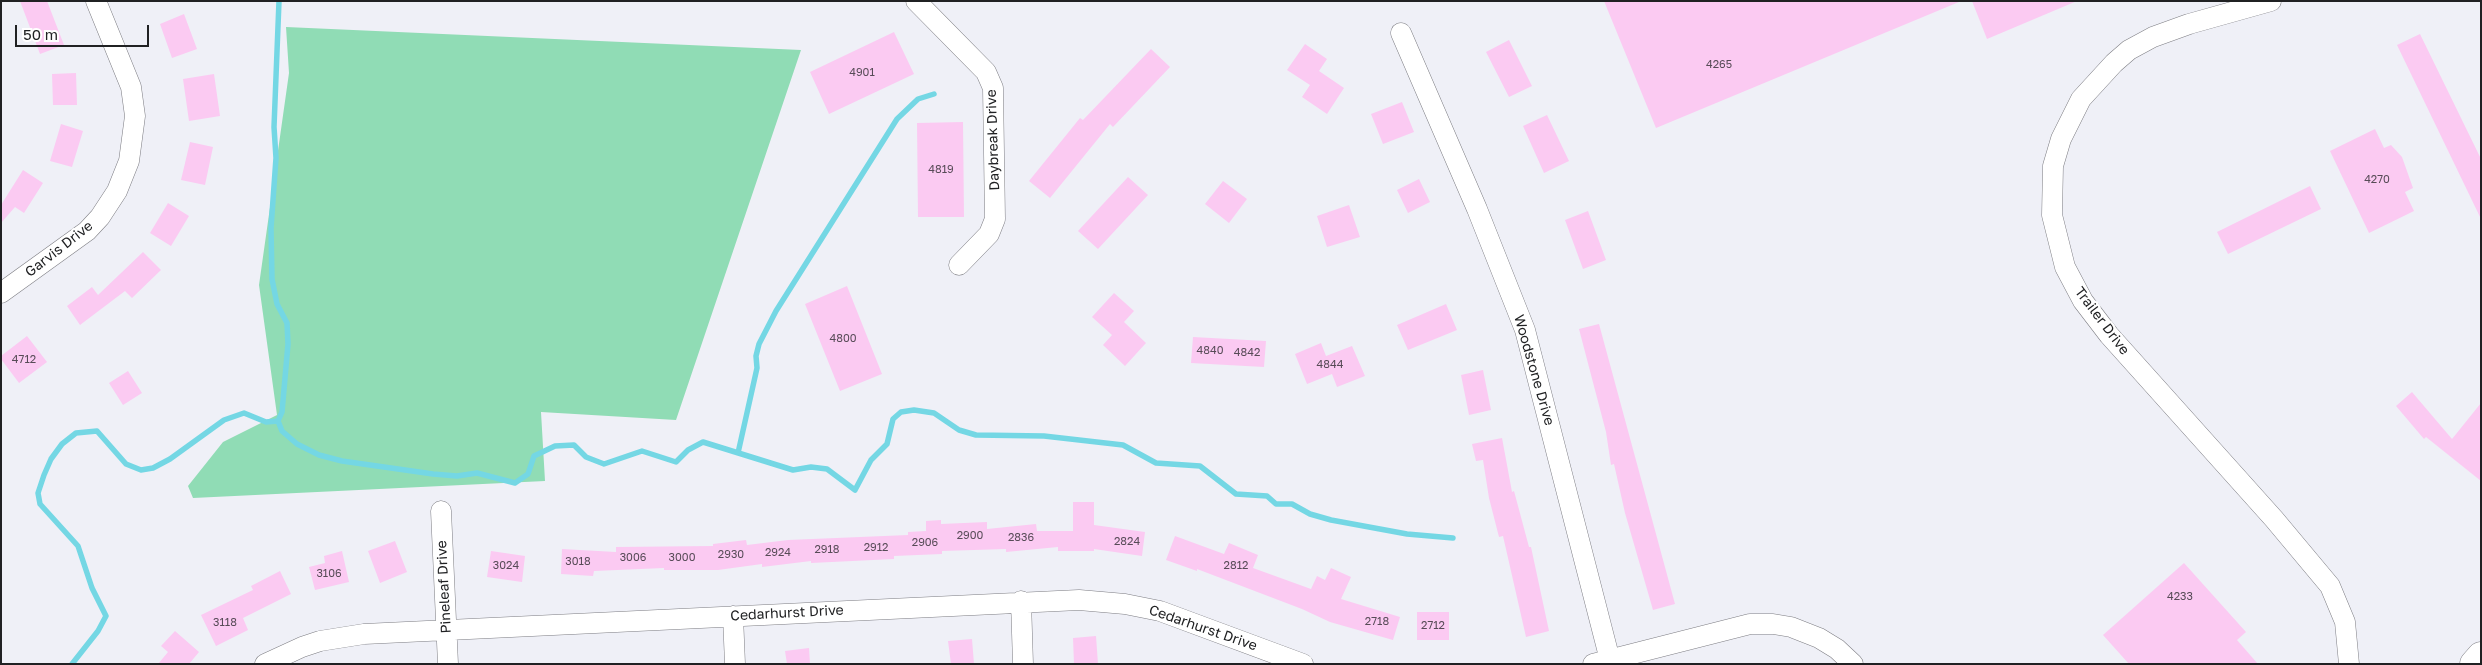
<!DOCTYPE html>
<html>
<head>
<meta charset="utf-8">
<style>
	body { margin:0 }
	#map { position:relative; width:2482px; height:665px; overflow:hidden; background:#eff0f7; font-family:"Golos Text",sans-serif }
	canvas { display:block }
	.frame { position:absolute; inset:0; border:2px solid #202123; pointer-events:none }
	.scale { position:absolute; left:15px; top:25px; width:134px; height:22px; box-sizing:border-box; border:2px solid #202123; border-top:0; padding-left:6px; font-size:15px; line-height:18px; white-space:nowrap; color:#202123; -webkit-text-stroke:4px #fff; paint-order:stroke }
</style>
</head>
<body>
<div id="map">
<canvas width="2482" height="665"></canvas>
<div class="frame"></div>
<div class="scale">50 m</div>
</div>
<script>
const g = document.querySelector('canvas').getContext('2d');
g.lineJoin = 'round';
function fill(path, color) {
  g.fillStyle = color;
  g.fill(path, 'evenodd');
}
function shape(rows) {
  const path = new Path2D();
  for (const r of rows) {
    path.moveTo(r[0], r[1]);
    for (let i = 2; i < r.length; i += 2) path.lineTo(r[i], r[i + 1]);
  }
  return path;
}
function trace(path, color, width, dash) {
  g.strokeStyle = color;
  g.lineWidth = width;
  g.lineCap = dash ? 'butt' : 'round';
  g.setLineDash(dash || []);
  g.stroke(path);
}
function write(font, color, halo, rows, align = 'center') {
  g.font = font + ' "Golos Text",sans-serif';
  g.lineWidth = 4.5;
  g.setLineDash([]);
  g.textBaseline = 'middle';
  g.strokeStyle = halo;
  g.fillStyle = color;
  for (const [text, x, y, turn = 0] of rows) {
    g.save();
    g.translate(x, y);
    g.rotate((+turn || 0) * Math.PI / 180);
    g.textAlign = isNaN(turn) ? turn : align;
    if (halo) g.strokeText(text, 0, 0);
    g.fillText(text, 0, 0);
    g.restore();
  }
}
const green = shape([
	[286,27,801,50,676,420,541,412,545,481,193,498,188,486,223,442,277,415,259,285,289,73]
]);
const stream = shape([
	[279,1,274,127,276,158,271,228,272,279,277,304,287,323,288,344,282,412,278,421,282,431,297,444,319,455,342,461,433,474,457,476,477,473,515,483,528,474,534,456,555,446,574,445,586,457,604,464,642,451,676,462,688,450,703,442,793,470,811,467,827,469,855,490,871,460,887,444,893,419,901,412,914,410,934,413,959,430,976,435,1044,436,1123,445,1156,463,1200,466,1236,494,1267,496,1276,504,1292,504,1310,514,1331,520,1407,534,1453,538],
	[738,453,757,368,756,356,759,344,776,311,897,119,918,99,934,94],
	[72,664,98,631,106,616,92,588,78,546,40,504,38,493,44,475,51,459,62,444,76,433,97,431,126,464,141,470,153,468,170,459,224,420,244,413,266,422,278,421]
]);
const building = shape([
	[20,1,47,1,64,45,40,54],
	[1604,1,1959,1,1959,2,1656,128],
	[1972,1,2077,1,1987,39],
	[184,14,197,49,172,58,160,24],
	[894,32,914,74,829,114,810,72],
	[2420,34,2481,159,2481,219,2397,45],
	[1509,40,1532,86,1509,97,1486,52],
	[1305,44,1327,59,1319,71,1344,88,1327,114,1302,97,1310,85,1287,70],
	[1151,49,1170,67,1113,127,1110,124,1050,198,1029,181,1080,118,1083,120],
	[76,73,77,105,53,105,52,74],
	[214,74,220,116,189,121,183,79],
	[1402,102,1414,132,1383,144,1371,114],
	[1547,115,1569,161,1544,173,1523,126],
	[963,122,964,217,918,217,917,123],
	[61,124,83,131,72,167,50,161],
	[2375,129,2384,148,2391,145,2402,157,2413,188,2405,192,2414,211,2369,233,2330,151],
	[190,142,213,147,205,185,181,180],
	[23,170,43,183,24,213,15,207,1,223,1,205],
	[1128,177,1148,195,1098,249,1078,231],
	[1419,179,1430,202,1408,213,1397,190],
	[1223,181,1247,199,1229,223,1205,204],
	[2310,186,2321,209,2228,254,2217,232],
	[168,203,189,216,171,246,150,233],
	[1349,205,1360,237,1327,247,1317,216],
	[1588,211,1606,260,1583,269,1565,220],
	[143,252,161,270,132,298,125,291,80,325,67,306,92,287,98,295],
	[847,286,882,374,840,391,805,304],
	[1114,293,1134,311,1124,322,1146,343,1125,366,1103,345,1112,335,1092,317],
	[1446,304,1457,330,1408,350,1397,325],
	[1599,324,1675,604,1653,610,1625,513,1614,464,1611,465,1606,432,1579,329],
	[27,336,47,362,19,383,1,359,1,356],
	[1193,337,1266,341,1264,367,1191,363],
	[1321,343,1326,356,1352,346,1365,376,1337,387,1332,374,1307,384,1295,354],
	[1483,370,1491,410,1469,415,1461,375],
	[128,371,142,393,123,405,109,383],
	[2412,392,2452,439,2481,403,2481,481,2426,437,2424,439,2396,406],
	[1502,438,1512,492,1514,491,1529,547,1531,547,1549,631,1526,637,1503,536,1499,537,1489,498,1483,460,1476,461,1472,444],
	[1073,502,1094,502,1094,525,1145,532,1142,556,1094,549,1094,551,1058,551,1058,547,1006,552,1006,549,942,551,942,554,894,556,894,559,811,563,811,561,762,567,762,564,718,570,664,570,664,568,594,571,593,576,561,574,562,549,616,552,616,547,713,546,713,544,746,540,747,545,788,540,908,535,908,532,926,531,926,521,941,520,941,524,987,522,987,529,1036,524,1037,531,1073,531],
	[1175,536,1224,554,1229,543,1258,555,1253,568,1311,589,1317,576,1325,580,1331,568,1351,577,1341,599,1400,617,1393,640,1330,622,1302,609,1197,569,1197,571,1166,560],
	[395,541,407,572,380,583,368,551],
	[342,551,349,582,315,590,309,567,325,563,324,556],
	[491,551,525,556,522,582,487,577],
	[2184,563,2246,632,2237,640,2258,664,2129,664,2103,635],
	[280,571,291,594,243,618,248,630,216,646,201,615,253,590,251,586],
	[1417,612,1449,612,1449,640,1417,640],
	[175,631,199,652,189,664,158,664,168,652,161,646],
	[1096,636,1098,664,1074,664,1073,638],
	[972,639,974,664,951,664,948,641],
	[809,648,810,664,787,664,785,651]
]);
const minor = shape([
	[916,1,986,72,993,88,995,219,989,234,959,265],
	[2271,1,2189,24,2153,37,2129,50,2114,63,2081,99,2061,139,2053,166,2052,215,2065,267,2083,301,2109,335,2274,519,2330,586,2345,622,2349,664],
	[1401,33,1477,209,1525,330,1611,664],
	[1,293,87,231,100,217,117,191,129,161,135,116,131,87,96,1],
	[441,511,448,664],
	[1021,601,1023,664],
	[733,616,735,664],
	[265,664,302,647,320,641,364,634,1079,600,1125,604,1160,611,1303,664],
	[1593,664,1750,624,1773,624,1791,627,1819,638,1837,649,1853,664]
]);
const highway = shape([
	[2474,664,2481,656]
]);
const numberNames = [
	["4265",1719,65],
	["4901",862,73],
	["4819",941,170],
	["4270",2377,180],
	["4800",843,339],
	["4840",1210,351],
	["4842",1247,353],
	["4712",24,360],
	["4844",1330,365],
	["2900",970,536],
	["2836",1021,538],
	["2824",1127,542],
	["2906",925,543],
	["2912",876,548],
	["2918",827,550],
	["2924",778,553],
	["2930",731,555],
	["3006",633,558],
	["3000",682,558],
	["3018",578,562],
	["3024",506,566],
	["2812",1236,566],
	["3106",329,574],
	["4233",2180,597],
	["2718",1377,622],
	["3118",225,623],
	["2712",1433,626]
];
const streetNames = [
	["Daybreak Drive",993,140,-92],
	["Garvis Drive",59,249,-38],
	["Trailer Drive",2102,321,53],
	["Woodstone Drive",1534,370,74],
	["Pineleaf Drive",444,587,-93],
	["Cedarhurst Drive",787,613,-3],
	["Cedarhurst Drive",1203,628,19]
];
fill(green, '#90dcb5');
trace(stream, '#74d7e4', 5.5);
fill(building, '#fbcaf2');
trace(minor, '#7d7d83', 21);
trace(highway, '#7d7d83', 29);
trace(minor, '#fff', 20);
trace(highway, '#fff', 28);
write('11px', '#574b57', null, numberNames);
write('14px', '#202123', '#fff', streetNames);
</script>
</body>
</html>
